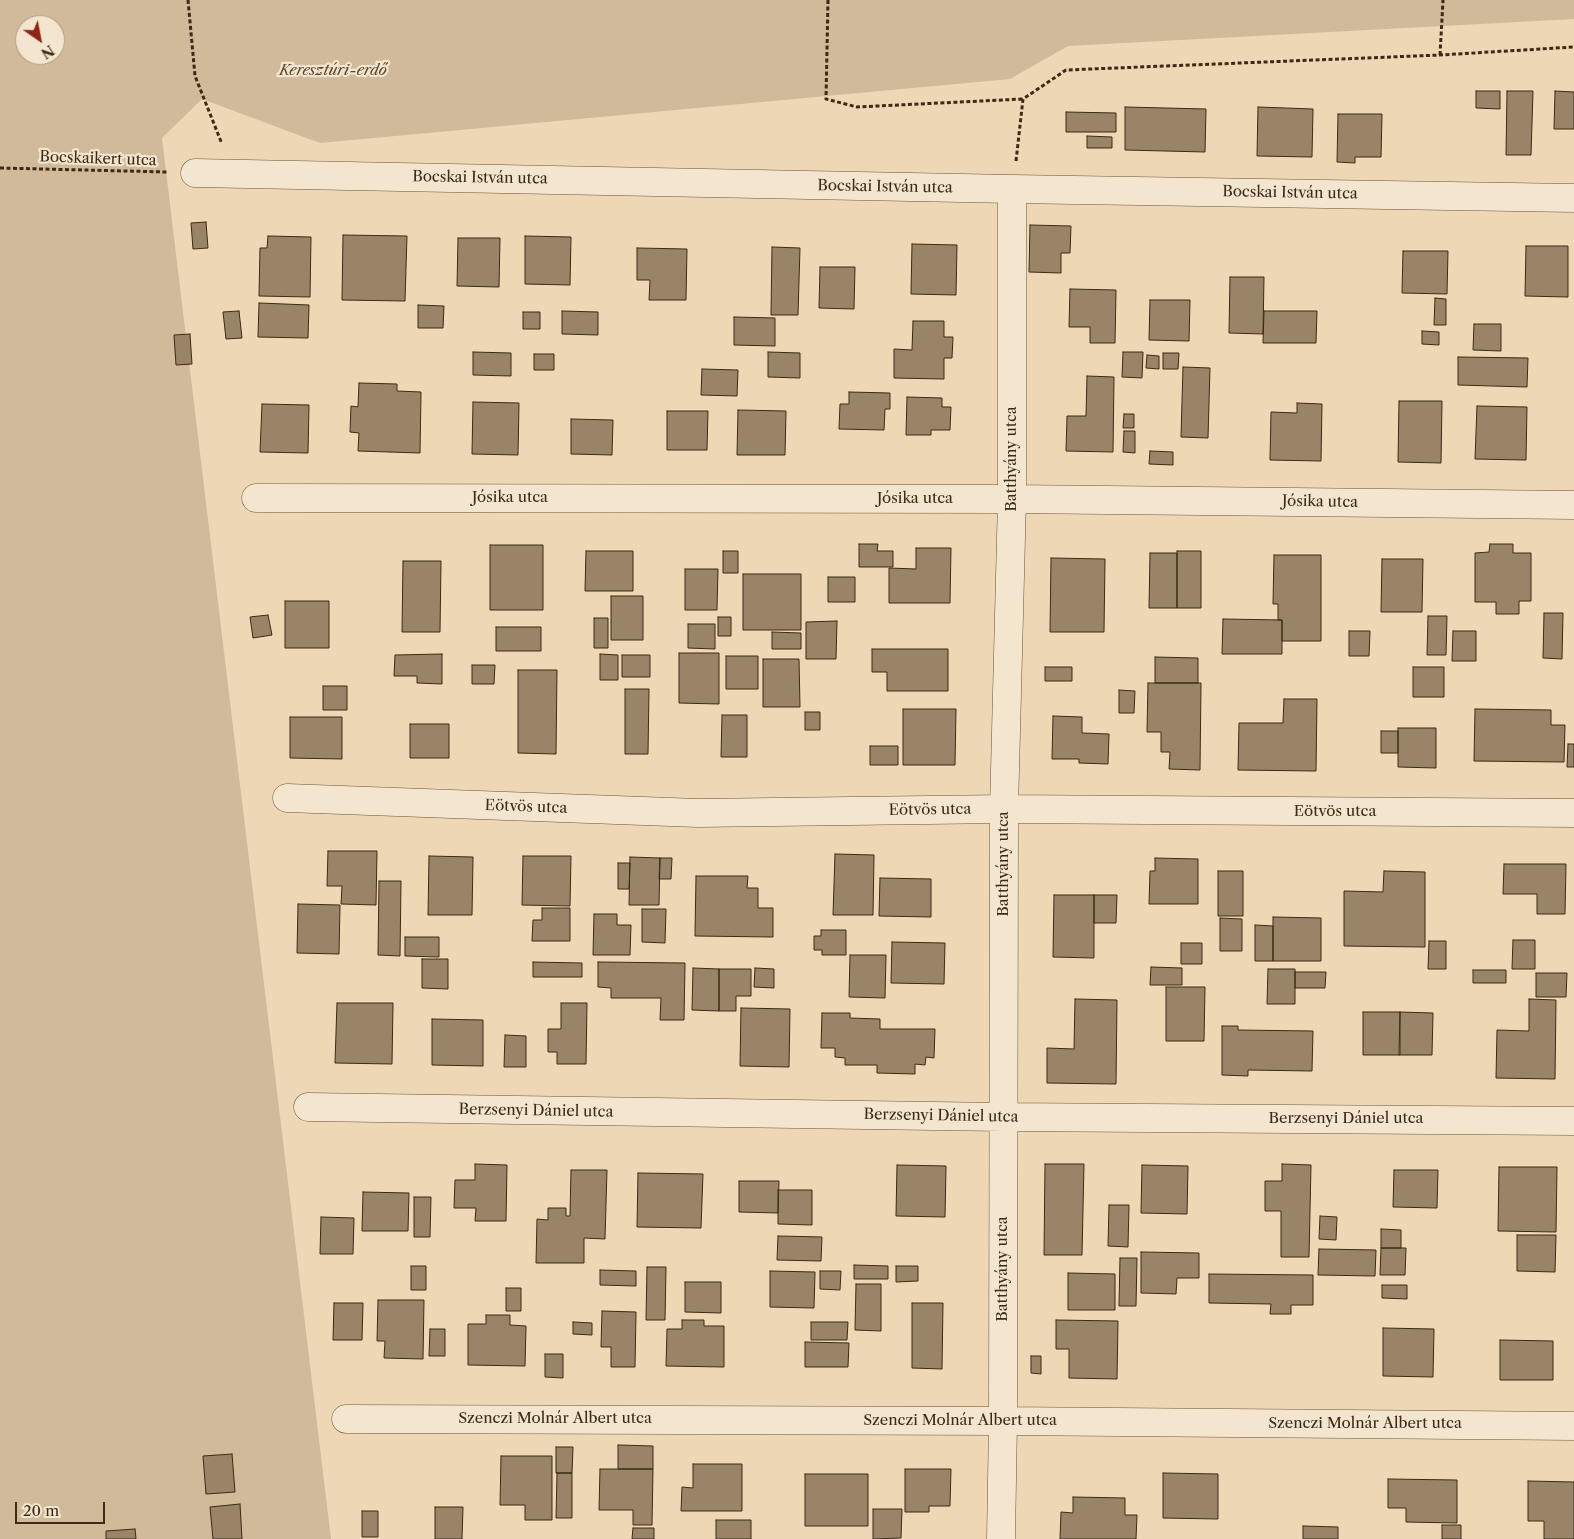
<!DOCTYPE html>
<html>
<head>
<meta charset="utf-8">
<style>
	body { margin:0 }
	#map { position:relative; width:1574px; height:1539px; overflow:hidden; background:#eed7b5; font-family:"Libre Caslon Text",serif }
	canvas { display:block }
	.north { position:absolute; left:15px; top:15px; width:50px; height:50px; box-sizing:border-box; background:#f4e5cf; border:1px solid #ab9a84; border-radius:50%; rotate:147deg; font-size:14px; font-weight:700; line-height:20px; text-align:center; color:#3d2a14 }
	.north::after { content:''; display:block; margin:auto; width:18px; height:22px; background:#8f2418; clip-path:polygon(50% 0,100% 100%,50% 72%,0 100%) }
	.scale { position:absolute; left:15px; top:1502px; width:90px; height:22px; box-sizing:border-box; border:2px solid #3d2a14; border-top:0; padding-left:6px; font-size:15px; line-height:18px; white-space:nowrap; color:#3d2a14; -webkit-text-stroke:4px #f4e5cf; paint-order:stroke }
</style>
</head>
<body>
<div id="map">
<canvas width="1574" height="1539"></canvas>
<div class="north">N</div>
<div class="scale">20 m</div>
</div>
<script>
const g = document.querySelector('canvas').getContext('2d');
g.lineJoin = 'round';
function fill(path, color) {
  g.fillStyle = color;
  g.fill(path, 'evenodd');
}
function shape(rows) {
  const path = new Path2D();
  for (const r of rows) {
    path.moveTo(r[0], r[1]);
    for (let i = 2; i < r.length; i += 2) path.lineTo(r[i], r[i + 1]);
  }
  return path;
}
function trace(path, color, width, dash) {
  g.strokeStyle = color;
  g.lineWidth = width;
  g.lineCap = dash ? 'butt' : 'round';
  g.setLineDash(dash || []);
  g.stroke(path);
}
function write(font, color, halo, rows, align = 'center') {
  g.font = font + ' "Libre Caslon Text",serif';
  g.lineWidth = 4.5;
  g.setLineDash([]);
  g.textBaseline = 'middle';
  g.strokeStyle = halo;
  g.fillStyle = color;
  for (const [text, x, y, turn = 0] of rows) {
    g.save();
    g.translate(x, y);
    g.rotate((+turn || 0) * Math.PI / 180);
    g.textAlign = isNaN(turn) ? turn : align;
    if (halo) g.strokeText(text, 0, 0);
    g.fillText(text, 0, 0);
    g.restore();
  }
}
const green = shape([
	[0,0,1574,0,1574,19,1068,46,1010,79,320,143,202,99,162,138,331,1539,0,1539],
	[25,25,55,25,55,55,25,55]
]);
const building = shape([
	[1476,91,1500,91,1500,109,1476,108,1476,91],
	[1507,91,1533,91,1531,155,1506,155,1507,91],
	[1555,91,1574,92,1574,129,1554,129,1555,91],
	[1125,107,1206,109,1205,152,1125,150,1125,107],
	[1258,107,1313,109,1312,157,1257,156,1258,107],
	[1066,112,1116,113,1116,132,1066,132,1066,112],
	[1338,114,1382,114,1381,157,1355,157,1355,163,1337,162,1338,114],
	[1087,136,1112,137,1112,148,1087,148,1087,136],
	[206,222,208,248,193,249,191,223,206,222],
	[1030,225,1071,226,1070,253,1061,253,1061,273,1029,272,1030,225],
	[343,235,407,236,405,301,342,300,343,235],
	[268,236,311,237,310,297,259,296,260,248,267,248,268,236],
	[525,236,571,237,570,285,525,284,525,236],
	[458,238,500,238,499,287,457,286,458,238],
	[912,244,957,245,956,295,911,294,912,244],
	[1526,246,1568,246,1568,297,1525,296,1526,246],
	[772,247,800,248,798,315,771,315,772,247],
	[637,248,687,249,686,300,649,300,650,280,637,280,637,248],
	[1403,251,1448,251,1447,294,1402,293,1403,251],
	[820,267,855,267,854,309,819,308,820,267],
	[1230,277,1264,277,1263,334,1229,333,1230,277],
	[1070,289,1116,290,1115,343,1090,343,1090,327,1069,327,1070,289],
	[1435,298,1446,299,1446,325,1434,325,1435,298],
	[1150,300,1190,300,1189,341,1149,340,1150,300],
	[259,303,309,305,308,338,258,337,259,303],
	[418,305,444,306,443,328,418,328,418,305],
	[239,311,242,338,226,339,223,312,239,311],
	[562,311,598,312,598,335,562,334,562,311],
	[1264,311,1317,311,1316,343,1263,343,1264,311],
	[523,312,540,312,540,329,523,329,523,312],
	[734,317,775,318,775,346,734,345,734,317],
	[913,321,944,321,944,337,953,337,952,358,944,358,944,379,894,378,894,349,912,350,913,321],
	[1474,324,1501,324,1501,351,1473,350,1474,324],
	[1422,331,1439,332,1439,345,1422,344,1422,331],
	[190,334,192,364,176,365,174,335,190,334],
	[473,352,511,353,511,376,473,375,473,352],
	[768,352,800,353,800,378,768,377,768,352],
	[1123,352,1143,352,1142,378,1122,377,1123,352],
	[1163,353,1179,353,1178,369,1163,369,1163,353],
	[534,354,554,354,554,370,534,370,534,354],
	[1147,355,1159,356,1159,369,1146,368,1147,355],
	[1458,357,1528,358,1527,387,1458,385,1458,357],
	[1183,367,1210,368,1208,438,1181,437,1183,367],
	[702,369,738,370,737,396,701,395,702,369],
	[1087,376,1114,377,1113,452,1066,451,1067,416,1086,416,1087,376],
	[359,383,397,384,397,391,421,392,420,453,358,451,359,433,350,432,351,406,358,407,359,383],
	[849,392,890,393,890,409,885,409,884,430,839,429,840,404,849,404,849,392],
	[907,397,942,398,942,407,951,407,950,430,931,430,931,435,906,435,907,397],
	[1399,401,1442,401,1441,463,1398,462,1399,401],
	[473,402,519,403,518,455,472,454,473,402],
	[1297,403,1322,404,1321,461,1270,460,1271,412,1297,413,1297,403],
	[262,404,309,405,308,453,260,452,262,404],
	[1477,406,1527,407,1526,460,1475,459,1477,406],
	[738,410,786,411,785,455,737,455,738,410],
	[667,411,708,411,707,450,667,450,667,411],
	[1124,414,1134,414,1134,428,1123,428,1124,414],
	[571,419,613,420,612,455,571,454,571,419],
	[1124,431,1135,431,1135,453,1123,452,1124,431],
	[1150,451,1173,452,1173,465,1149,464,1150,451],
	[859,544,878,544,877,551,893,551,893,567,859,567,859,544],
	[1490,544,1513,544,1513,553,1531,553,1531,601,1519,601,1519,614,1496,614,1496,602,1475,602,1475,553,1489,552,1490,544],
	[490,545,543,545,543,610,490,610,490,545],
	[916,548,951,548,950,603,889,603,889,568,916,569,916,548],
	[586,551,633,551,633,591,585,591,586,551],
	[723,551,738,551,738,573,723,573,723,551],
	[1177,551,1201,551,1201,608,1177,608,1177,551],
	[1150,553,1177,553,1177,608,1149,608,1150,553],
	[1274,555,1321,555,1321,641,1282,641,1282,620,1278,620,1278,604,1273,604,1274,555],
	[1051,558,1105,559,1104,632,1050,632,1051,558],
	[1382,559,1423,559,1422,612,1381,612,1382,559],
	[403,561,441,561,440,632,402,632,403,561],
	[685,569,718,569,717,610,685,610,685,569],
	[743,574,801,574,801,630,743,630,743,574],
	[828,577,855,577,855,602,828,602,828,577],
	[611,596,643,596,643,640,611,640,611,596],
	[285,601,329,601,329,648,285,648,285,601],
	[1544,613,1563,613,1562,659,1543,658,1544,613],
	[268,615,272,635,253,638,250,617,268,615],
	[1428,616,1447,616,1446,655,1427,655,1428,616],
	[718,617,731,617,731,636,718,636,718,617],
	[594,618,608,618,608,648,594,648,594,618],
	[1223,619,1282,620,1282,654,1222,654,1223,619],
	[837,621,836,659,806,659,806,622,837,621],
	[688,624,715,624,715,649,688,648,688,624],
	[496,627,541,627,541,651,496,651,496,627],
	[1349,631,1370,631,1369,656,1349,656,1349,631],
	[1453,631,1476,631,1476,661,1452,661,1453,631],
	[772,632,801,633,801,649,772,649,772,632],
	[872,649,948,649,948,691,887,691,887,672,872,672,872,649],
	[679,653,719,653,719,704,679,703,679,653],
	[442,654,442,684,417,683,417,676,394,676,395,655,442,654],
	[600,654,618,655,618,680,600,680,600,654],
	[622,655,650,655,650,677,622,677,622,655],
	[726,656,758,656,758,689,726,689,726,656],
	[1155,657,1198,658,1198,683,1155,683,1155,657],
	[763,659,799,659,800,707,763,707,763,659],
	[472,665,495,665,494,684,472,684,472,665],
	[1045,667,1072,667,1072,681,1045,681,1045,667],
	[1413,667,1444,667,1444,697,1413,697,1413,667],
	[518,670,557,670,556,754,518,753,518,670],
	[1148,683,1201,683,1200,770,1169,769,1170,752,1161,752,1161,732,1147,732,1148,683],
	[323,686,347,686,347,710,323,710,323,686],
	[625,689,649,689,648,754,625,754,625,689],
	[1119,690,1135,691,1134,713,1119,713,1119,690],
	[1284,699,1317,699,1316,771,1238,770,1239,723,1283,723,1284,699],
	[903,709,956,709,955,765,903,765,903,709],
	[1475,709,1551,710,1551,725,1565,725,1564,762,1474,761,1475,709],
	[805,712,820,712,820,730,805,730,805,712],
	[722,715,747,715,747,757,721,757,722,715],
	[1053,716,1082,717,1082,733,1109,734,1108,764,1079,763,1079,759,1052,759,1053,716],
	[290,717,342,717,342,759,290,758,290,717],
	[410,724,449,724,449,758,410,758,410,724],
	[1398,728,1436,728,1436,768,1398,767,1398,728],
	[1381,731,1398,731,1398,753,1381,753,1381,731],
	[1568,744,1574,744,1574,767,1567,767,1568,744],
	[870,746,898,746,898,765,870,765,870,746],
	[328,851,377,851,376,905,341,904,342,886,327,886,328,851],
	[835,854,874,855,873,915,833,915,835,854],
	[429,856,473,857,472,915,428,915,429,856],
	[523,856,571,856,570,906,522,905,523,856],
	[630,857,660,858,659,905,629,905,630,857],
	[660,858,672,858,671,879,659,879,660,858],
	[1155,858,1198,859,1198,904,1149,904,1150,871,1155,871,1155,858],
	[618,863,630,863,629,889,618,889,618,863],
	[1504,864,1566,864,1565,914,1537,914,1537,894,1503,894,1504,864],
	[1218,871,1243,871,1243,916,1218,916,1218,871],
	[1384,871,1425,872,1425,947,1344,946,1344,891,1383,892,1384,871],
	[696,876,748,876,747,888,758,888,758,908,773,908,773,937,695,936,696,876],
	[880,878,931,879,931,917,879,916,880,878],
	[379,881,401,881,400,956,378,955,379,881],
	[1054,895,1094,895,1094,958,1053,957,1054,895],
	[1094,895,1117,895,1116,923,1094,923,1094,895],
	[298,904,340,905,339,954,297,953,298,904],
	[542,908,570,908,570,941,532,941,533,920,542,920,542,908],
	[642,909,666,909,665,943,642,942,642,909],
	[594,914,617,914,617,925,631,925,630,955,593,955,594,914],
	[1273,917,1321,918,1321,961,1273,961,1273,917],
	[1220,918,1242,919,1242,951,1220,951,1220,918],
	[1255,925,1273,926,1273,961,1255,961,1255,925],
	[821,930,846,930,846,955,822,955,822,950,814,950,814,936,821,936,821,930],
	[405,937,439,937,439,957,405,956,405,937],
	[1513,940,1535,940,1535,969,1512,969,1513,940],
	[1429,941,1446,941,1446,969,1428,969,1429,941],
	[892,942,945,943,944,984,891,983,892,942],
	[1181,943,1202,943,1202,964,1181,964,1181,943],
	[850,955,886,955,885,998,849,997,850,955],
	[422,959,448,959,448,989,422,988,422,959],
	[533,962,582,963,582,977,533,977,533,962],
	[598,962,685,963,684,1020,660,1020,661,998,611,998,611,988,598,987,598,962],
	[1151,967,1182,968,1182,985,1150,985,1151,967],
	[693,968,719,969,719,1011,692,1010,693,968],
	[755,968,774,969,774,988,754,987,755,968],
	[719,969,751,969,751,996,736,996,736,1011,719,1011,719,969],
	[1268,969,1295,969,1295,1004,1267,1004,1268,969],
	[1473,970,1506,970,1506,983,1473,983,1473,970],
	[1295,972,1326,972,1325,988,1295,988,1295,972],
	[1536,973,1567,973,1566,997,1536,997,1536,973],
	[1166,987,1205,987,1204,1041,1166,1041,1166,987],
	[1075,999,1117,1000,1116,1084,1047,1083,1047,1048,1074,1049,1075,999],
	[1529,999,1556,1000,1555,1079,1496,1078,1497,1030,1529,1031,1529,999],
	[337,1003,393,1003,392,1064,335,1063,337,1003],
	[561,1003,587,1003,586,1064,557,1064,557,1052,548,1052,548,1029,561,1029,561,1003],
	[741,1008,790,1009,789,1067,740,1066,741,1008],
	[1363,1012,1400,1012,1400,1055,1363,1055,1363,1012],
	[1400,1012,1433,1013,1432,1055,1399,1055,1400,1012],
	[822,1013,850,1013,850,1018,880,1019,880,1029,935,1029,934,1058,926,1057,925,1065,915,1064,915,1074,877,1073,877,1065,845,1065,845,1058,835,1057,835,1048,821,1048,822,1013],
	[432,1019,483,1020,483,1066,432,1065,432,1019],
	[1222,1026,1238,1026,1238,1030,1313,1031,1312,1071,1248,1070,1248,1076,1222,1075,1222,1026],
	[505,1035,526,1036,526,1067,504,1067,505,1035],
	[475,1164,507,1165,506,1221,475,1221,476,1208,454,1208,455,1180,475,1180,475,1164],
	[1045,1164,1084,1164,1082,1255,1044,1255,1045,1164],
	[1282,1164,1311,1165,1309,1257,1281,1257,1281,1211,1265,1211,1265,1181,1282,1181,1282,1164],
	[897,1165,946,1166,945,1217,896,1216,897,1165],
	[1142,1165,1188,1166,1187,1214,1141,1213,1142,1165],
	[1499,1167,1557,1167,1556,1232,1498,1231,1499,1167],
	[571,1170,607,1170,605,1239,584,1238,584,1263,536,1263,537,1219,548,1220,548,1208,566,1208,566,1216,570,1216,571,1170],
	[1394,1170,1438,1170,1437,1208,1393,1207,1394,1170],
	[638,1173,703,1174,701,1228,637,1227,638,1173],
	[739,1181,779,1181,778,1213,739,1212,739,1181],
	[778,1190,812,1190,812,1225,778,1224,778,1190],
	[363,1192,409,1193,408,1231,362,1231,363,1192],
	[414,1197,431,1197,430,1237,414,1237,414,1197],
	[1109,1205,1129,1205,1128,1247,1108,1246,1109,1205],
	[1320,1216,1337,1217,1336,1240,1319,1239,1320,1216],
	[321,1217,354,1218,353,1254,320,1254,321,1217],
	[1381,1229,1401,1230,1401,1248,1381,1248,1381,1229],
	[1517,1235,1556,1235,1555,1272,1517,1271,1517,1235],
	[778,1236,822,1237,821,1261,777,1260,778,1236],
	[1381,1248,1406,1248,1405,1275,1380,1275,1381,1248],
	[1319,1249,1376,1250,1375,1276,1318,1275,1319,1249],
	[1141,1252,1199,1253,1199,1278,1177,1278,1176,1294,1141,1293,1141,1252],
	[1120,1258,1137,1258,1136,1306,1119,1306,1120,1258],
	[854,1265,888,1266,888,1279,854,1279,854,1265],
	[411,1266,426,1266,426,1290,411,1290,411,1266],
	[896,1266,918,1266,918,1281,896,1282,896,1266],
	[647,1267,666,1267,665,1320,646,1320,647,1267],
	[600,1270,636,1271,636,1286,600,1285,600,1270],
	[770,1271,815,1272,814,1308,770,1307,770,1271],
	[820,1271,841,1271,840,1290,820,1289,820,1271],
	[1068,1273,1115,1274,1115,1310,1068,1310,1068,1273],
	[1209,1274,1313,1275,1313,1305,1291,1305,1291,1314,1270,1314,1271,1304,1209,1303,1209,1274],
	[685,1282,721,1282,721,1313,685,1312,685,1282],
	[856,1284,881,1284,881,1331,855,1330,856,1284],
	[1382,1285,1407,1285,1407,1299,1382,1298,1382,1285],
	[506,1288,521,1288,521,1311,506,1311,506,1288],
	[378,1300,424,1300,423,1359,384,1358,385,1341,377,1341,378,1300],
	[334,1303,363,1303,362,1340,333,1340,334,1303],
	[912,1303,943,1303,942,1369,912,1368,912,1303],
	[602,1311,636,1312,635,1367,611,1367,611,1347,601,1347,602,1311],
	[486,1315,510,1315,510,1325,526,1326,525,1366,468,1365,468,1324,486,1324,486,1315],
	[682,1320,704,1320,704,1326,724,1326,724,1367,666,1366,667,1329,682,1329,682,1320],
	[1056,1320,1118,1321,1117,1379,1069,1378,1069,1349,1056,1349,1056,1320],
	[573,1322,592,1323,592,1335,573,1334,573,1322],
	[811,1322,848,1322,847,1340,811,1340,811,1322],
	[1383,1328,1434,1329,1433,1377,1383,1376,1383,1328],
	[430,1329,445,1329,445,1356,429,1356,430,1329],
	[1500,1340,1553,1341,1553,1380,1500,1380,1500,1340],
	[805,1342,849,1343,848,1367,805,1367,805,1342],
	[545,1354,563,1354,563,1378,545,1377,545,1354],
	[1031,1356,1041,1356,1041,1374,1031,1373,1031,1356],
	[618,1445,653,1446,653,1469,618,1469,618,1445],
	[556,1447,573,1447,572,1473,556,1473,556,1447],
	[232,1454,235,1492,206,1494,203,1456,232,1454],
	[501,1456,552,1456,552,1520,525,1520,525,1505,500,1505,501,1456],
	[693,1464,742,1464,742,1511,681,1511,682,1487,693,1488,693,1464],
	[600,1469,653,1469,652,1525,633,1525,633,1510,599,1510,600,1469],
	[905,1469,951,1469,950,1506,929,1506,929,1512,905,1512,905,1469],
	[557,1473,572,1473,572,1518,556,1518,557,1473],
	[1163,1473,1218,1474,1218,1519,1163,1518,1163,1473],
	[805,1474,868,1474,868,1526,805,1526,805,1474],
	[1388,1479,1457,1480,1457,1523,1406,1522,1406,1508,1388,1508,1388,1479],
	[1528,1481,1574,1482,1574,1539,1544,1539,1544,1521,1528,1521,1528,1481],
	[1073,1497,1125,1498,1125,1515,1137,1515,1136,1539,1060,1539,1061,1512,1073,1513,1073,1497],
	[240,1504,242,1539,213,1539,210,1507,240,1504],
	[435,1507,463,1507,462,1539,435,1539,435,1507],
	[873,1509,902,1509,901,1538,873,1539,873,1509],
	[362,1511,378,1511,378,1537,362,1537,362,1511],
	[716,1520,751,1520,751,1539,716,1539,716,1520],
	[1442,1525,1461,1525,1461,1539,1442,1539,1442,1525],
	[1303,1526,1338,1527,1338,1539,1303,1539,1303,1526],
	[633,1528,654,1528,654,1539,632,1539,633,1528],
	[135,1529,136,1539,106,1539,106,1531,135,1529]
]);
const path = shape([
	[188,0,195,76,222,144],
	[828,0,826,99,857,107,1023,99],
	[1440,55,1443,0],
	[1016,161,1023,99,1066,70,1440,55,1574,47],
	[0,168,167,172]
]);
const minor = shape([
	[195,173,1012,189,1574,198],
	[256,498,1012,499,1574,505],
	[287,798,698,813,1004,809,1574,813],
	[308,1107,1003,1117,1574,1121],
	[346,1419,1003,1421,1574,1426],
	[1001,1539,1003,1421,1004,809,1012,499,1012,189]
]);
const parkNames = [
	["Keresztúri-erdő",333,71]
];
const streetNames = [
	["Bocskaikert utca",98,159,2],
	["Bocskai István utca",480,178,1],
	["Bocskai István utca",885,187,1],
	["Bocskai István utca",1290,193,1],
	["Batthyány utca",1012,459,-90],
	["Jósika utca",510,498],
	["Jósika utca",915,499],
	["Jósika utca",1320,502,1],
	["Eötvös utca",526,807,2],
	["Eötvös utca",930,810,-1],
	["Eötvös utca",1335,812],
	["Batthyány utca",1004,864,-90],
	["Berzsenyi Dániel utca",536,1111,1],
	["Berzsenyi Dániel utca",941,1116,1],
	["Berzsenyi Dániel utca",1346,1119],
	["Batthyány utca",1003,1269,-90],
	["Szenczi Molnár Albert utca",555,1419],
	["Szenczi Molnár Albert utca",960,1421],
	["Szenczi Molnár Albert utca",1365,1424]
];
fill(green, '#d0ba9a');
fill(building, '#998468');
trace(building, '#3d2a14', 1);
trace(minor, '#69553c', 29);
trace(path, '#3d2a14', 3, [4, 2.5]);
trace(minor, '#f4e5cf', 28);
write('italic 15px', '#5a472f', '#f4e5cf', parkNames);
write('15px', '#3d2a14', '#f4e5cf', streetNames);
</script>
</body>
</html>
